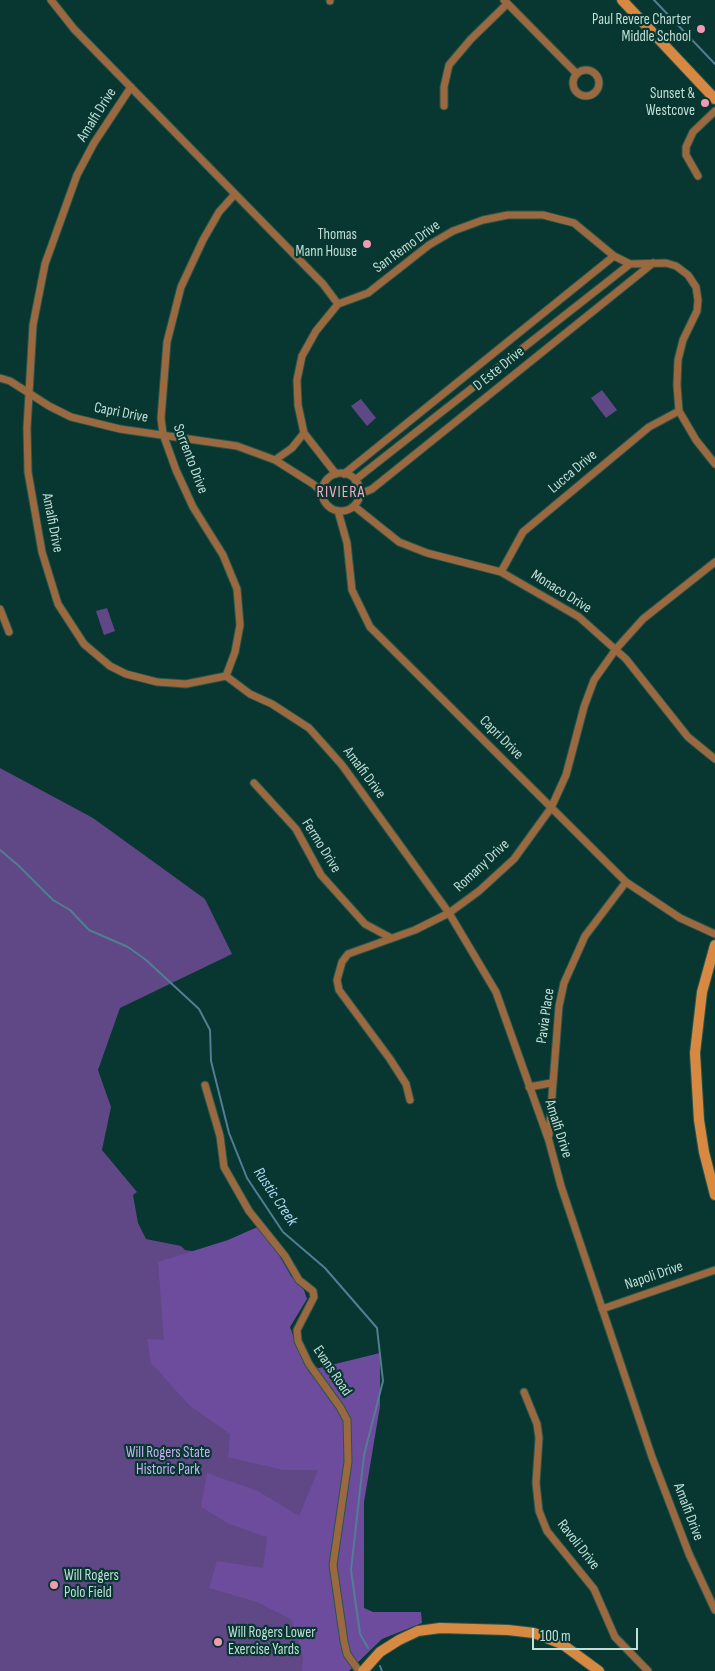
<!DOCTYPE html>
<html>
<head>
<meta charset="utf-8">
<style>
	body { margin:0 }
	#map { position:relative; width:715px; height:1671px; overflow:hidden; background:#073730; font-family:"Sofia Sans Condensed",sans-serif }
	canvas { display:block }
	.scale { position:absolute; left:532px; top:1628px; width:106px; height:22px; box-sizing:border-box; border:2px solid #c1ded7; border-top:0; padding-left:6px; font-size:15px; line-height:18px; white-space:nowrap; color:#c1ded7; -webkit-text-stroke:4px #073730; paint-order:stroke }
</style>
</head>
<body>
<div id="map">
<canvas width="715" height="1671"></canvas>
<div class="scale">100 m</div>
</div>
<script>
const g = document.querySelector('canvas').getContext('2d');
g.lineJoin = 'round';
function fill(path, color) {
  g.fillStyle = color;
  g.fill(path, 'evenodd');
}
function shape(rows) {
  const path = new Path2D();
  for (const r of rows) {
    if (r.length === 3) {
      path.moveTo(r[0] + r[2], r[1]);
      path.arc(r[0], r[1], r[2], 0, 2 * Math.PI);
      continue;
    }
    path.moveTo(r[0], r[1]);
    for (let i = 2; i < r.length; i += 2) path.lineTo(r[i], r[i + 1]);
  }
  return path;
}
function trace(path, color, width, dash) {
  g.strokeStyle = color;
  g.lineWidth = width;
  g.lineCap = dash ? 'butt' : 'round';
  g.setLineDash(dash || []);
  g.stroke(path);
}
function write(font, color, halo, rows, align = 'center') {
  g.font = font + ' "Sofia Sans Condensed",sans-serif';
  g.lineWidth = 4.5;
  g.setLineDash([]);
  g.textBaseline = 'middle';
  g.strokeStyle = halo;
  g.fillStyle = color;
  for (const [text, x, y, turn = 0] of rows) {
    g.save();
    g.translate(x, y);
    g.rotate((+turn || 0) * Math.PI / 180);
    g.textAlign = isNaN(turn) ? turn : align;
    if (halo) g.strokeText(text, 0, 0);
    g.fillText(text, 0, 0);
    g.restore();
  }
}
const green = shape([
	[602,390,617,410,606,418,591,398],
	[361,399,376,418,367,426,351,406],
	[107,608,115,631,104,635,96,611],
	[0,768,93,818,205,899,232,954,120,1008,98,1070,111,1107,102,1150,137,1192,133,1195,138,1223,146,1239,181,1246,185,1250,212,1254,285,1317,296,1349,324,1391,349,1671,0,1671]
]);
const forest = shape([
	[262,1225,291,1276,304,1290,307,1299,290,1327,304,1365,319,1368,380,1353,380,1406,364,1502,364,1608,373,1612,421,1612,422,1623,382,1639,349,1671,302,1671,303,1657,292,1620,257,1602,209,1588,217,1561,263,1568,267,1537,229,1524,201,1507,207,1473,258,1491,299,1516,318,1470,283,1470,228,1457,230,1434,189,1405,151,1363,147,1339,164,1340,158,1262,228,1240]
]);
const stream = shape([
	[654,0,715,64],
	[0,850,19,866,53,900,70,910,89,930,128,947,146,960,199,1009,210,1030,211,1061,229,1133,247,1178,283,1232,325,1268,377,1328,383,1381,364,1455,351,1570,360,1634,368,1648],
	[380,1666,382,1671]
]);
const minor = shape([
	[51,0,74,29,323,284,338,304],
	[504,0,577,74],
	[330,1,330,0],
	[586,83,13],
	[131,87,94,143,77,175,45,264,33,325,27,428,28,472,42,552,58,604,84,644,110,666,126,674,157,682,186,684,226,676,250,694,272,704,309,728,342,765,449,913,496,992,549,1141,561,1186,652,1457,689,1554,715,1610],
	[444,106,444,87,449,65,471,39,507,4],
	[698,176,686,155,686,147,693,132,715,111],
	[338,304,368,293,429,245,453,231,483,220,508,215,543,215,574,223,614,256,630,264,666,263,676,266,688,275,696,287,698,300,697,311,683,340,678,360,677,385,679,411,696,440,715,464],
	[0,378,10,381,49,406,71,417,120,429,237,446,275,460,313,484,323,493],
	[275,460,292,448,304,433],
	[341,492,19],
	[336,474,304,433,298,405,297,380,302,356,316,331,338,304],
	[344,474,614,256],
	[355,480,630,264],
	[360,494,372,489,653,263],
	[354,506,399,542,427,553,501,572,579,617,626,659,688,737,715,759],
	[338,511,347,543,352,590,370,627,626,882,680,918,715,934],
	[501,572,523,532,649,427,679,411],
	[0,609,9,632],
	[226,676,235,652,240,625,237,589,223,555,193,507,176,470,163,434,161,418,167,342,181,287,203,240,219,212,235,194],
	[254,783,296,829,321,875,365,924,391,938],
	[205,1085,220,1136,224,1167,249,1211,285,1256,299,1280,313,1291,314,1297,297,1330,298,1341,309,1364,340,1407,347,1420,348,1462,333,1565,344,1641,347,1654,359,1671],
	[529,1087,551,1083],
	[410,1100,406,1084,390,1059,339,990,337,980,342,962,348,954,415,930,449,913,479,891,514,859,551,808,566,775,584,707,594,680,616,649,643,619,715,562],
	[549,1135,559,1006,564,983,585,936,626,882],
	[602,1309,715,1270],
	[524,1392,537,1424,539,1438,536,1483,539,1511,547,1531,594,1589,615,1637,648,1671]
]);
const secondary = shape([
	[622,0,715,99],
	[715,945,702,992,695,1053,699,1120,704,1152,715,1195],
	[363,1671,380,1652,399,1640,418,1631,440,1628,508,1630,534,1633,562,1644,599,1671]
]);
const markers = [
	[701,29,5,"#f19ab4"],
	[705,103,5,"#f19ab4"],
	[367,244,5,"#f19ab4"],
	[54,1585,5,"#f19ab4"],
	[218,1642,5,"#f19ab4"]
];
const poiNames = [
	["Paul Revere Charter",691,20],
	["Middle School",691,37],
	["Sunset &",695,94],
	["Westcove",695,111],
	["Thomas",357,235],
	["Mann House",357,252],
	["Will Rogers",64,1576,"left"],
	["Polo Field",64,1593,"left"],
	["Will Rogers Lower",228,1633,"left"],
	["Exercise Yards",228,1650,"left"]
];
const streetNames = [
	["Amalfi Drive",97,115,-58],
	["San Remo Drive",407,247,-36],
	["D Este Drive",499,369,-39],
	["Capri Drive",121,413,11],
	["Sorrento Drive",190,459,69],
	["Lucca Drive",573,472,-40],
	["Amalfi Drive",52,523,79],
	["Monaco Drive",561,592,32],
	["Capri Drive",501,738,45],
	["Amalfi Drive",364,773,53],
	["Fermo Drive",321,846,58],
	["Romany Drive",482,866,-43],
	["Pavia Place",546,1016,-82],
	["Amalfi Drive",558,1129,72],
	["Napoli Drive",654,1276,-19],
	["Evans Road",332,1371,56],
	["Amalfi Drive",688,1512,69],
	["Ravoli Drive",578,1545,52]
];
const parkNames = [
	["Will Rogers State",168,1453],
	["Historic Park",168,1470]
];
const neighbourhoodNames = [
	["RIVIERA",341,493]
];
const waterNames = [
	["Rustic Creek",275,1197,56]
];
fill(green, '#604786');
fill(forest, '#6d4c9e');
trace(stream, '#517e93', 2);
trace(minor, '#28554e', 9);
trace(secondary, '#28554e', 12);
trace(minor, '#9a693f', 7);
trace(secondary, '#d78941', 10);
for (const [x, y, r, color] of markers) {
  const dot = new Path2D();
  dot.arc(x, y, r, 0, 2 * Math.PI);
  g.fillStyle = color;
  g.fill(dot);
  trace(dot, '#073730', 2);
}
write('15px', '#c1ded7', '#073730', poiNames, 'right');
write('15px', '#c1ded7', '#073730', streetNames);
write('15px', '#c8b0f3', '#073730', parkNames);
g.letterSpacing = '1px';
write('16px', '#faa8c0', '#073730', neighbourhoodNames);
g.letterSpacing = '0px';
write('italic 16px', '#aedafa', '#073730', waterNames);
</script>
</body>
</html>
